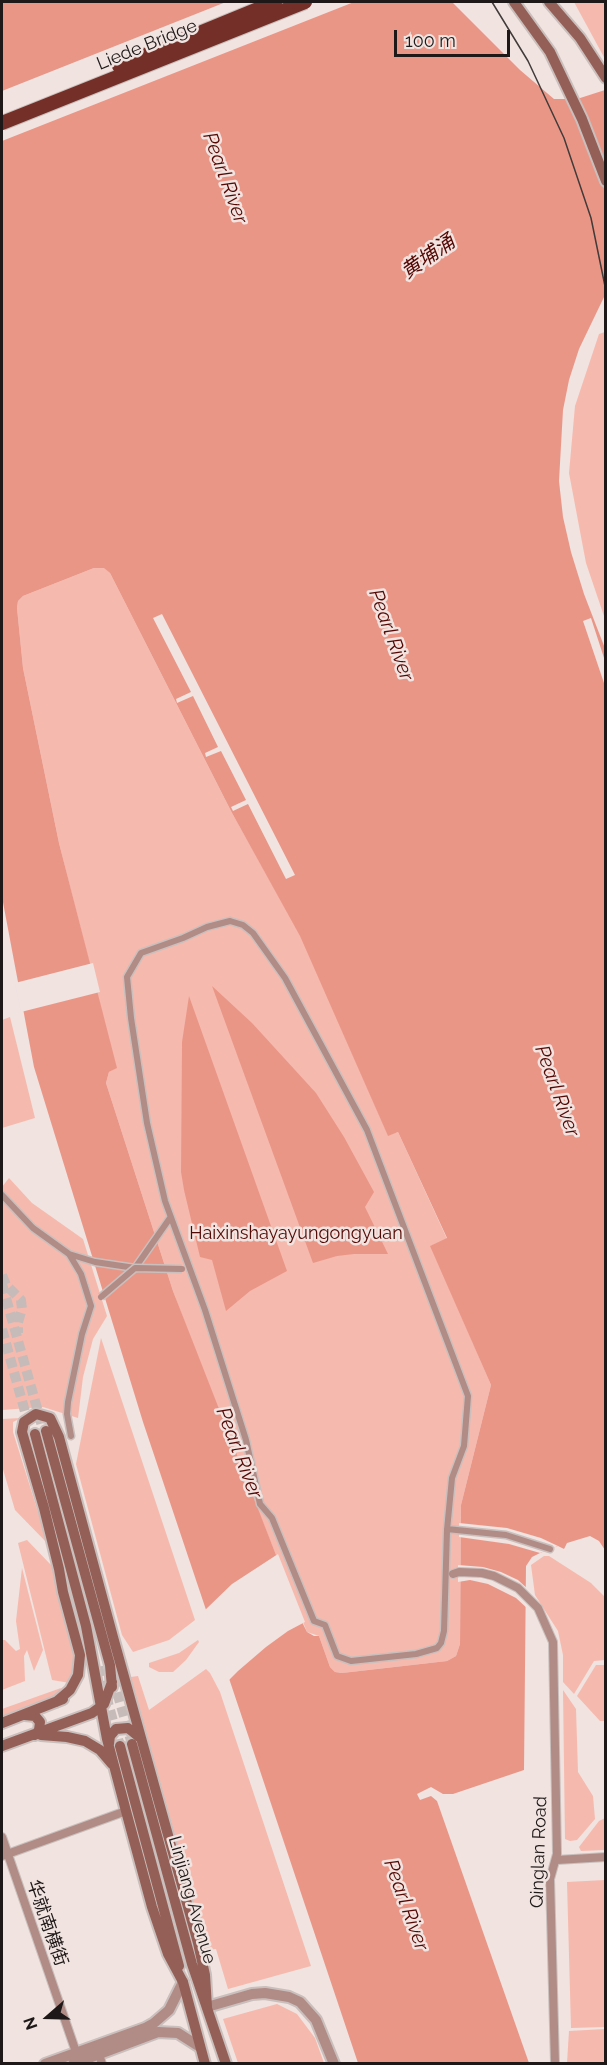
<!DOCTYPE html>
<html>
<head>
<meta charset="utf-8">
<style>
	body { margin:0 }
	#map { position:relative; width:607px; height:2065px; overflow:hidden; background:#f0e3e0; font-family:Raleway,sans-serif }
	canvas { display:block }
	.frame { position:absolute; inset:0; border:3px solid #1e1918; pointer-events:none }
	.north { position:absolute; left:18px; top:1987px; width:60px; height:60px; -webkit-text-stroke:4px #f0e3e0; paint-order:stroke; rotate:250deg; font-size:16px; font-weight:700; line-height:24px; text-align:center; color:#1e1918 }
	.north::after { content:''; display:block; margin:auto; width:21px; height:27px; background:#1e1918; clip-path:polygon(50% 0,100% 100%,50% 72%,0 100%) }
	.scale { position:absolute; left:394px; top:30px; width:116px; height:27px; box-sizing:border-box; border:3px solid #1e1918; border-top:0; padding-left:8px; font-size:18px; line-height:21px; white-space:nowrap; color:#1e1918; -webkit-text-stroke:4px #f0e3e0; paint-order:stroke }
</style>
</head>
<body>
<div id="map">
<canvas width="607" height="2065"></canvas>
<div class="frame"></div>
<div class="north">N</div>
<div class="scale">100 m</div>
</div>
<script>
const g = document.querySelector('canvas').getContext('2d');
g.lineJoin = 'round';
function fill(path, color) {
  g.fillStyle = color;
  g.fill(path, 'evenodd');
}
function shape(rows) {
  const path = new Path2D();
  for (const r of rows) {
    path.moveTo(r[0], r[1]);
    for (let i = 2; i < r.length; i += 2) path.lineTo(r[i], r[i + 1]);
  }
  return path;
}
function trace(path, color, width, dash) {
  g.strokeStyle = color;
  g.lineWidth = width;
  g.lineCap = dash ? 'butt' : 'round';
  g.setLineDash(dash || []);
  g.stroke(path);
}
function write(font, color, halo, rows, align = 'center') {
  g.font = font + ' Raleway,"Noto Sans SC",sans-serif';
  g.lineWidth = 5;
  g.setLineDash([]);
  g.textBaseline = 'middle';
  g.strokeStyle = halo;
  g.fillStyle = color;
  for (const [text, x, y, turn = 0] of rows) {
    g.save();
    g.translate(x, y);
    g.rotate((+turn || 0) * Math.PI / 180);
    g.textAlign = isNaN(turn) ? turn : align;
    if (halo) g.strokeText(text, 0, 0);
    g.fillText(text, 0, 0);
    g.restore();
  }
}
const green = shape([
	[574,2,605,2,605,59],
	[605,332,606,332,605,619,586,563,569,473,575,406,599,334],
	[104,567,110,573,232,813,301,936,388,1135,398,1132,447,1239,431,1246,491,1385,461,1505,460,1644,456,1656,447,1661,342,1673,335,1672,330,1667,319,1636,307,1632,216,1406,173,1291,106,1083,109,1072,116,1068,59,843,23,668,17,608,18,601,23,596,94,568],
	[10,1017,35,1118,2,1128,2,1020],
	[9,1178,32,1203,83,1239,107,1316,93,1339,83,1377,78,1418,43,1407,2,1410,2,1187],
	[101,1338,195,1620,169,1640,133,1652,122,1635,76,1464],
	[21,1418,13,1422,13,1432,48,1544,15,1510,2,1466,2,1419],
	[27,1540,51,1565,54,1572,76,1658,70,1683,52,1680,18,1543],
	[544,1556,549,1556,591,1583,605,1597,605,1660,594,1661,574,1694,563,1682,563,1655,558,1631,535,1595,531,1565],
	[22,1568,43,1650,34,1671,27,1650,24,1656,25,1681,2,1690,2,1640,5,1640,16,1651,20,1649,16,1621],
	[198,1640,199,1642,186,1660,173,1672,159,1672,149,1667,149,1663,179,1653],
	[596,1665,605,1665,605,1721,600,1721,577,1696],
	[206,1669,210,1673,220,1692,311,1966,228,1989,216,1949,207,1950,131,1677,138,1676,149,1710],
	[61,1688,57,1696,2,1718,2,1709],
	[563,1690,576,1709,578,1772,593,1796,595,1819,577,1840,570,1841,565,1839],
	[605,1818,605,1850,581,1851,579,1847,599,1821],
	[605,1880,605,2027,571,2028,567,1882],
	[277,2004,297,2014,315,2038,324,2063,238,2063,223,2019],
	[605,2029,605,2063,567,2063,569,2031]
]);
const water = shape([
	[2,2,452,2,520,70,554,99,577,99,605,90,605,295,579,349,569,380,563,410,559,481,563,517,571,552,584,594,606,651,605,1550,599,1541,590,1536,567,1543,564,1549,558,1546,540,1553,532,1557,526,1566,524,1770,453,1794,443,1794,431,1787,417,1794,420,1800,431,1796,437,1801,529,2063,358,2063,143,1422,34,1067,2,897],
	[94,568,104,568,110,573,232,813,300,936,388,1136,398,1132,447,1238,430,1246,491,1385,461,1505,460,1644,456,1656,447,1661,342,1673,335,1672,330,1667,319,1636,314,1636,307,1632,303,1624,173,1291,106,1083,109,1072,117,1068,59,843,23,668,17,608,18,601,23,596],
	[212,986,252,1023,316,1093,344,1137,374,1192,365,1207,388,1254,354,1254,337,1256,313,1263],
	[189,996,287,1271,250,1291,226,1311,212,1260,200,1257,184,1190,181,1172,182,1042]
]);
const pier = shape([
	[226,2,354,2,2,141,2,91],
	[162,614,295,875,286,879,248,804,233,811,231,807,246,800,221,751,206,757,205,753,218,747,193,696,177,703,176,699,191,692,153,618],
	[591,618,605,661,605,686,583,621],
	[93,963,100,992,21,1012,15,983],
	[459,1523,507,1528,541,1538,558,1546,540,1553,509,1544,459,1537],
	[278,1554,305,1622,288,1631,266,1647,238,1671,227,1682,203,1612,232,1584],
	[458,1565,483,1567,501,1572,518,1580,529,1590,529,1610,516,1598,488,1584,470,1580,458,1582]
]);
const secondaryTunnel = shape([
	[2,1275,6,1285,21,1300,22,1309,18,1322,18,1333],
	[2,1284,46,1440],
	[2,1329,34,1444],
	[98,1667,120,1746],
	[113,1678,132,1744]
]);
const pedestrian = shape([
	[230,921,243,925,253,933,285,978,367,1130,468,1396,464,1446,452,1478,447,1530,444,1631,441,1643,437,1648,416,1654,351,1661,337,1656,325,1625,314,1621,272,1518,260,1504,246,1440,205,1310,165,1201,147,1123,131,1018,127,977,141,953,183,938,207,927,230,921],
	[2,1195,33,1228,69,1254,81,1274,91,1306,82,1334,68,1402,67,1414,71,1436],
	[69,1254,95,1262,135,1268,170,1218],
	[447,1529,506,1535,550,1549]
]);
const minor = shape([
	[453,1574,459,1572,482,1573,494,1576,518,1588,538,1608,553,1642,557,1854,550,1879,555,2064],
	[2,1837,76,2052],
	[2,1856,126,1811],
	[557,1860,606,1857],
	[99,2054,102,2064]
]);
const tertiary = shape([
	[207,2007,252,1994,265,1993,289,1997,300,2002,316,2020,334,2064],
	[45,2064,145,2028,154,2023,169,2010,183,1982],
	[73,2064,158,2032,178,2033,200,2047]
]);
const secondary = shape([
	[514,2,550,52,582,119,606,181],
	[549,2,580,38,606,78],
	[46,1431,110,1665,112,1687],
	[35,1434,86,1626,107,1739,126,1811,152,1907,168,1954,183,1982,205,2064],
	[56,1702,70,1690,78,1675,80,1655,63,1592,59,1569,44,1508,22,1432,24,1422,36,1414,50,1418,59,1437,113,1637,198,1943,205,1975,207,2007],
	[25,1715,35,1716,40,1722,39,1730,35,1735],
	[2,1723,63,1699],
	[41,1735,67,1737,85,1741,100,1750,112,1764],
	[109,1744,110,1736,116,1729,128,1728,139,1737],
	[132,1744,192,1964,226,2064],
	[2,1746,92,1713,104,1704,112,1682],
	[120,1746,179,1966]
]);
const tram = shape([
	[492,2,528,61,564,138,591,218,606,291]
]);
const pedestrianBridge = shape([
	[101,1297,135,1268,182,1269]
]);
const trunkBridge = shape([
	[119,66,275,2],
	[2,123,305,2]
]);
const streetNames = [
	["Liede Bridge",147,45,-22],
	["Qinglan Road",539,1852,-88],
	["Linjiang Avenue",192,1900,74],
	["华就南横街",47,1923,71]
];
const parkNames = [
	["Haixinshayayungongyuan",296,1234]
];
const waterNames = [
	["Pearl River",225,178,70],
	["黄埔涌",428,257,-35],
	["Pearl River",391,635,70],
	["Pearl River",557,1091,70],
	["Pearl River",239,1453,69],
	["Pearl River",406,1905,70]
];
fill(green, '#f6b9ae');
fill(water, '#ea9687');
fill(pier, '#f0e3e0');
trace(secondaryTunnel, '#c6bbb8', 10, [10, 5]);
trace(pedestrian, '#cabfbc', 9);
trace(minor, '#cabfbc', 10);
trace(tertiary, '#cabfbc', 14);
trace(secondary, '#cabfbc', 14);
trace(pedestrian, '#b18b85', 6);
trace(minor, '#b18b85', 8);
trace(tertiary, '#b18b85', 10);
trace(secondary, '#945f56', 10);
trace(tram, '#413b39', 1.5);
trace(pedestrianBridge, '#cabfbc', 9, []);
trace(trunkBridge, '#cabfbc', 16, []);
trace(pedestrianBridge, '#b18b85', 6);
trace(trunkBridge, '#743028', 14);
write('18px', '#1e1918', '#f0e3e0', streetNames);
write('18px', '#540803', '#f0e3e0', parkNames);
write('italic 20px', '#540703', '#f0e3e0', waterNames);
</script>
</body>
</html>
